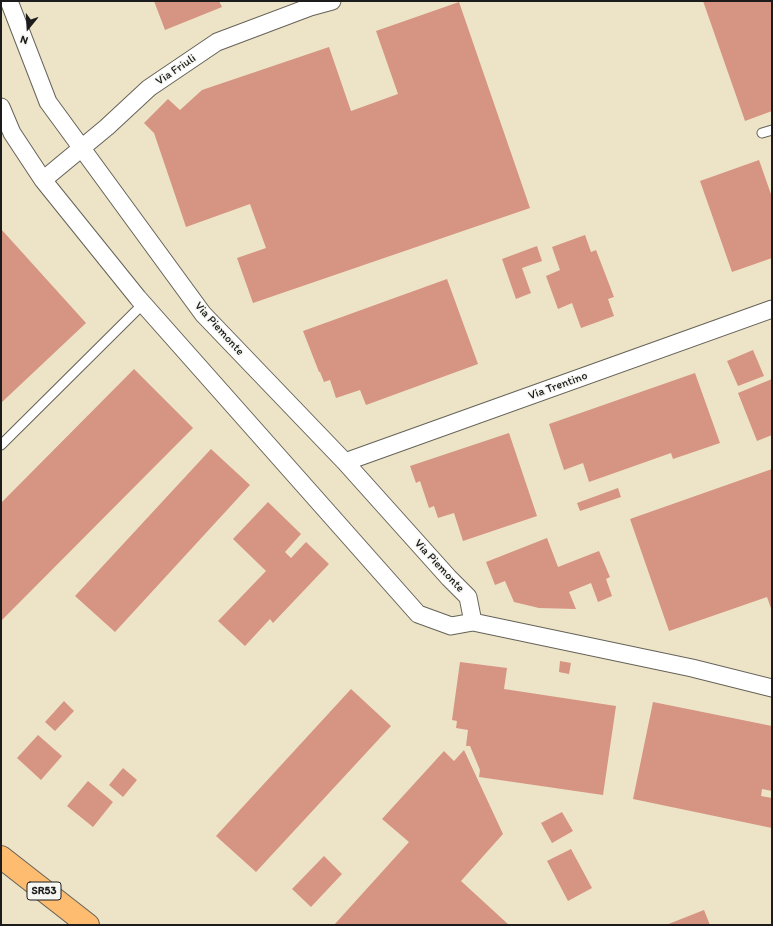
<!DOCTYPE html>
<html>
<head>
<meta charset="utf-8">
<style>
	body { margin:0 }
	#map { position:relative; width:773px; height:926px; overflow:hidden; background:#ede4c7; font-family:Itim,sans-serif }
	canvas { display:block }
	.frame { position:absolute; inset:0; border:2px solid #1c1c1c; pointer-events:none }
	.north { position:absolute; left:8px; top:8px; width:40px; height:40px; -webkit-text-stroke:3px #f6f6f2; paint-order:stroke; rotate:198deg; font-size:11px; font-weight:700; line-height:16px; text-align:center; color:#1c1c1c }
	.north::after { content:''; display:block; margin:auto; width:14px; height:18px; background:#1c1c1c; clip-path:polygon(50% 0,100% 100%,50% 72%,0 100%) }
</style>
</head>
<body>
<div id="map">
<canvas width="773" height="926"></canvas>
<div class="frame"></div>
<div class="north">N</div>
</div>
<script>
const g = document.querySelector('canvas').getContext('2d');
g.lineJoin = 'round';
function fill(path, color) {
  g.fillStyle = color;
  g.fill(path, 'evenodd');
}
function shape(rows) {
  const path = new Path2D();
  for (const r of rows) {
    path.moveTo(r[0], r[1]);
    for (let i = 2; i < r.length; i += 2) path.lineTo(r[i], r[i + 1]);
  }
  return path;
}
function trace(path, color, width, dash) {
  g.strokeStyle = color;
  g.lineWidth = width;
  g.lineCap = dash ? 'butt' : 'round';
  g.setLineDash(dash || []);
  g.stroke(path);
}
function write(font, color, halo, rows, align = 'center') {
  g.font = font + ' Itim,sans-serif';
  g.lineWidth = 3;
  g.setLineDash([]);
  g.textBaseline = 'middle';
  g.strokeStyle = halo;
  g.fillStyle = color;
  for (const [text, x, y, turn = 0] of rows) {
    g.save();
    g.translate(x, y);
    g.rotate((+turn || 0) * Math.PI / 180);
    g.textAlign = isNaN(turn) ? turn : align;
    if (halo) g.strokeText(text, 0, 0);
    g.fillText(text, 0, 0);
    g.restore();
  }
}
const building = shape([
	[154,1,219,1,222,7,165,30],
	[703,1,772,1,772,111,745,121],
	[459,2,530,208,253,303,237,258,266,248,250,204,186,227,154,133,144,123,168,99,180,110,202,90,329,47,351,111,398,94,376,31],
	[759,160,772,197,772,258,732,272,700,181],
	[1,229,86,323,1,403],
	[585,235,591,252,596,250,614,297,608,299,614,316,581,328,572,303,558,309,546,276,560,270,552,247],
	[537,246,542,261,522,268,531,293,516,299,502,259],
	[447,279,478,364,366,405,360,390,336,398,330,380,324,382,320,372,319,372,303,331],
	[753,350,764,376,738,386,727,361],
	[134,369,193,428,1,621,1,503],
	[695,373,720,443,673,459,671,453,589,482,583,463,564,470,549,424],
	[772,379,772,435,757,441,738,393],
	[509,433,537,516,463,541,454,513,438,518,434,506,429,508,420,481,416,483,410,466],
	[211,449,250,485,115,632,75,596],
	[772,469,772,611,767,597,669,631,630,519],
	[618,488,621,497,580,511,577,503],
	[268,502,301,534,285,552,291,558,306,542,329,564,273,623,270,619,245,646,218,621,266,571,233,539],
	[547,538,558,567,599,551,610,577,606,579,612,596,598,602,591,583,569,592,576,609,539,608,514,602,505,581,495,585,486,562],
	[560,661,571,663,569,674,559,672],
	[460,662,507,668,504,689,616,706,603,795,479,777,480,770,470,746,466,746,468,730,456,728,457,721,452,720],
	[351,689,391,726,256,872,216,836],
	[64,701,74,711,55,731,45,722],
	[653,702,772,726,772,791,762,789,761,796,772,798,772,828,633,799],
	[38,735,62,756,41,780,17,758],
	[464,750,503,834,461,881,509,925,334,925,409,842,382,819,444,751,454,761],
	[123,768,137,780,123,797,109,785],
	[88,781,113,802,93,827,67,806],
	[562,812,573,831,552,843,541,823],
	[571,849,592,888,568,901,547,861],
	[324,856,342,874,311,907,292,889],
	[704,910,710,925,666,925,671,923]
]);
const service = shape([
	[762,133,772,130],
	[1,445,143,304]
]);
const minor = shape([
	[9,1,48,102,203,314,345,462,449,578,468,597,473,622],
	[1,107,12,133,43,180,138,298,418,614,451,626,473,622,692,668,772,688],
	[43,180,107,127,149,88,217,42,310,7,332,1],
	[345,462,772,309]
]);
const primary = shape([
	[1,857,88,925]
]);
const shields = [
	[44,891,34]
];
const shieldNames = [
	["SR53",44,891]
];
const streetNames = [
	["Via Friuli",176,70,-34],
	["Via Piemonte",219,329,48],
	["Via Trentino",558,386,-20],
	["Via Piemonte",439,566,47]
];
fill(building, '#d69482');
trace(service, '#656258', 11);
trace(minor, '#656258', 19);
trace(primary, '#656258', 24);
trace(service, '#fff', 9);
trace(minor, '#fff', 17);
trace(primary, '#febc70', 22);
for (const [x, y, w] of shields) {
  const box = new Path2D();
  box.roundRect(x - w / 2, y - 9, w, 18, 3);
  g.fillStyle = '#f6f6f2';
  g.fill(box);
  trace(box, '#1c1c1c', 1);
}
write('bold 11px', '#1c1c1c', null, shieldNames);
write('12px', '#1c1c1c', '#f6f6f2', streetNames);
</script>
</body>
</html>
